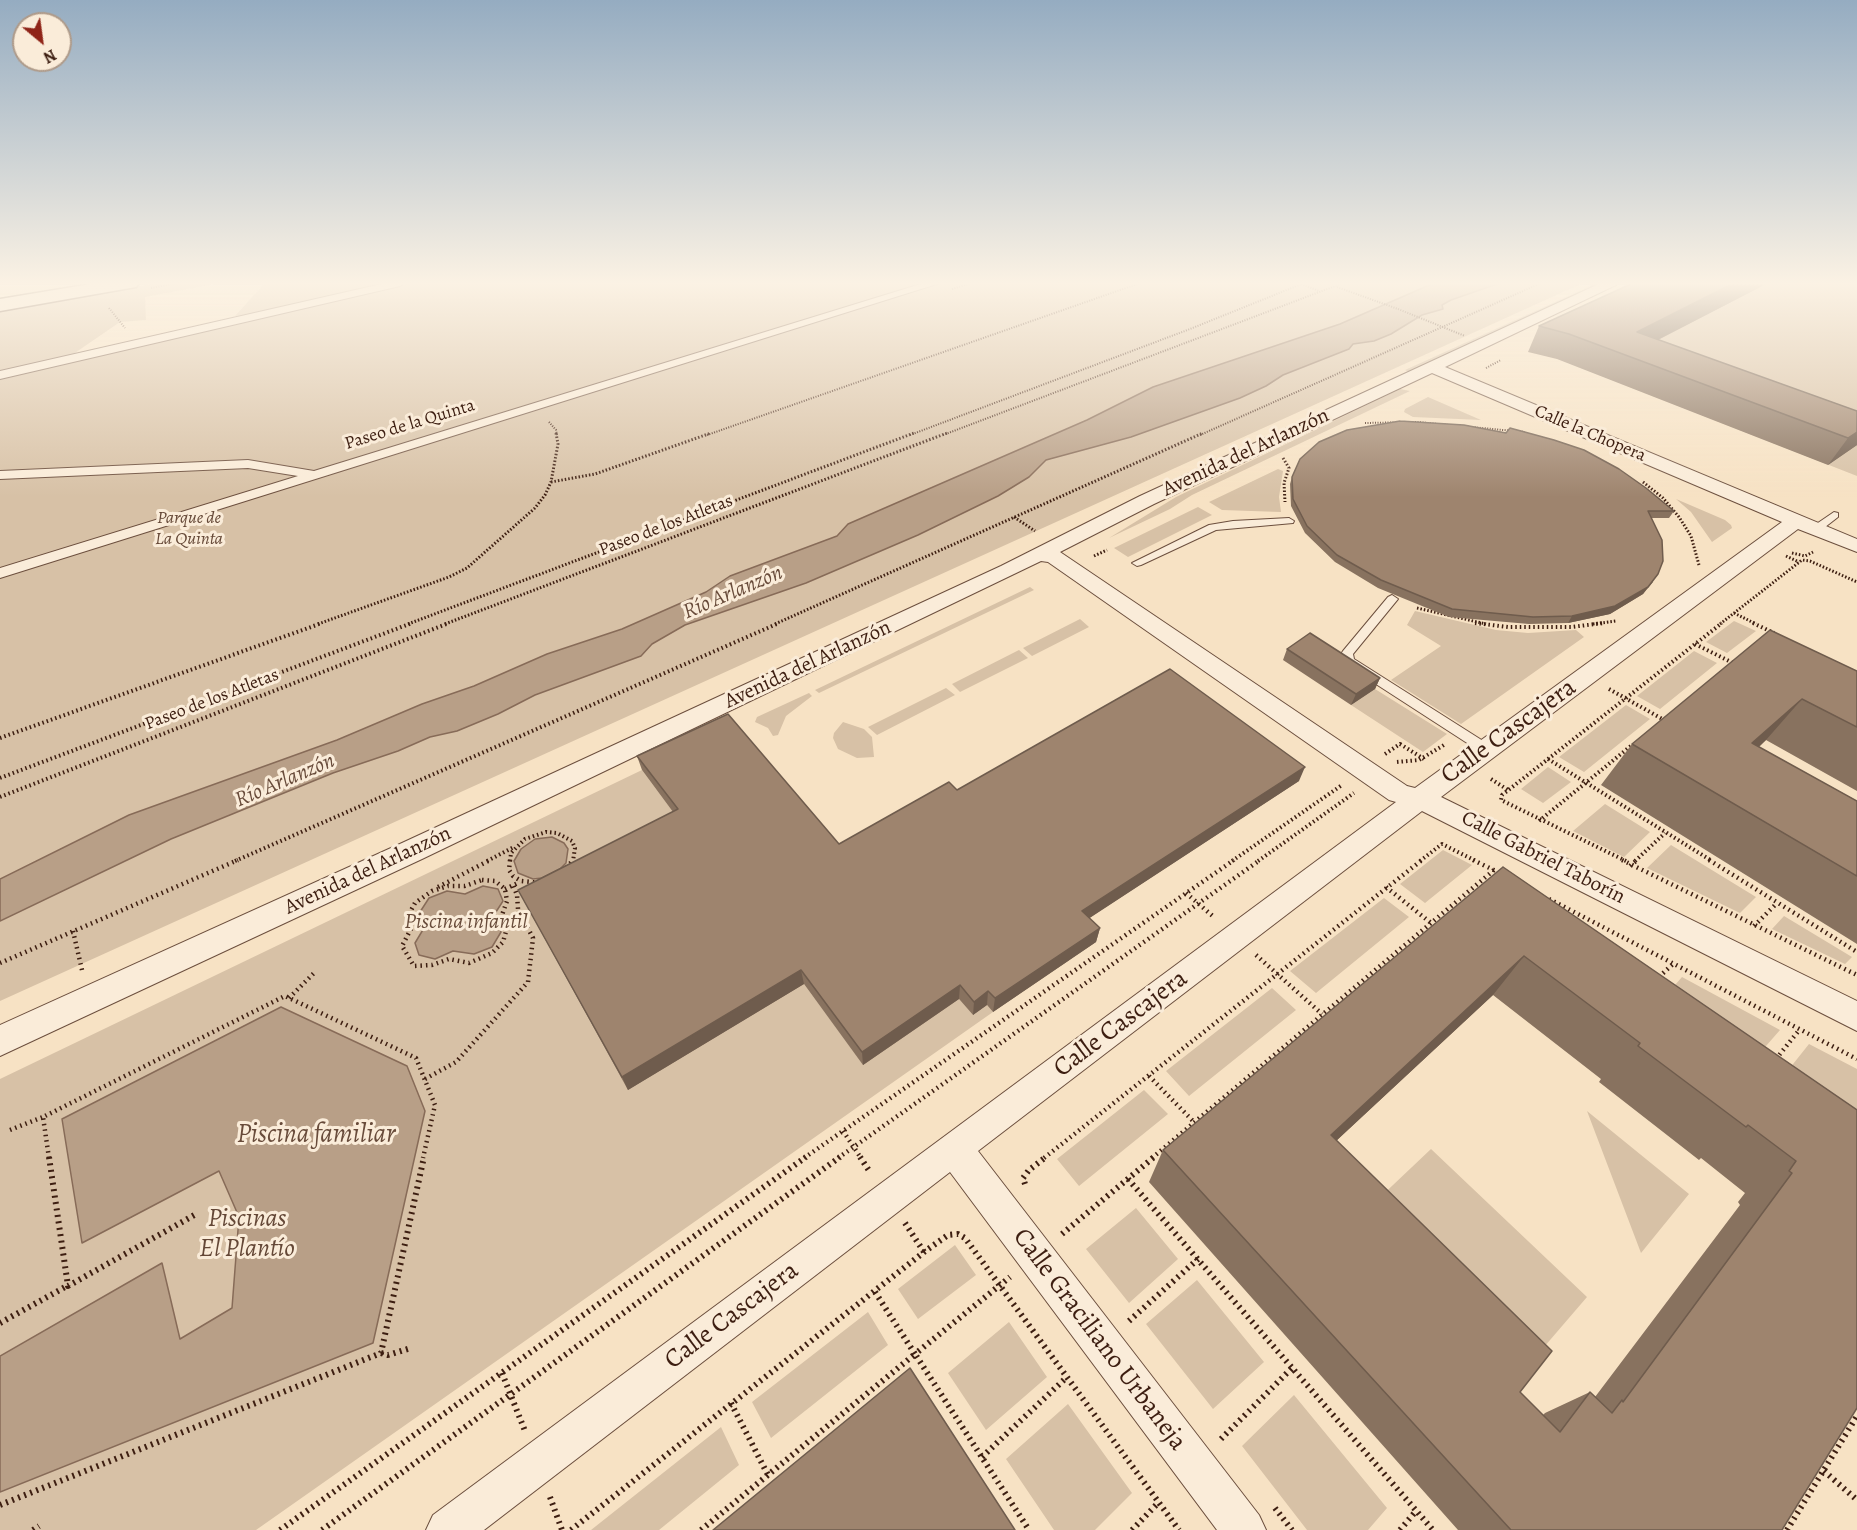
<!DOCTYPE html>
<html>
<head>
<meta charset="utf-8">
<style>
	body { margin:0 }
	#map { position:relative; width:1857px; height:1530px; overflow:hidden; background:#f7e2c4; font-family:Alegreya,serif }
	canvas { display:block }
	.north { position:absolute; left:12px; top:12px; width:60px; height:60px; box-sizing:border-box; background:#faecd9; border:2px solid #ae9a89; border-radius:50%; rotate:151deg; font-size:16px; font-weight:700; line-height:24px; text-align:center; color:#3d1e11 }
	.north::after { content:''; display:block; margin:auto; width:21px; height:27px; background:#8f2418; clip-path:polygon(50% 0,100% 100%,50% 72%,0 100%) }
</style>
</head>
<body>
<div id="map">
<canvas width="1857" height="1530"></canvas>
<div class="north">N</div>
</div>
<script>
const g = document.querySelector('canvas').getContext('2d');
g.lineJoin = 'round';
function fill(path, color) {
  g.fillStyle = color;
  g.fill(path, 'evenodd');
}
function shape(rows) {
  const path = new Path2D();
  for (const r of rows) {
    path.moveTo(r[0], r[1]);
    for (let i = 2; i < r.length; i += 2) path.lineTo(r[i], r[i + 1]);
  }
  return path;
}
function trace(path, color, width, dash) {
  g.strokeStyle = color;
  g.lineWidth = width;
  g.lineCap = dash ? 'butt' : 'round';
  g.setLineDash(dash || []);
  g.stroke(path);
}
function write(font, color, halo, rows, align = 'center') {
  g.font = font + ' Alegreya,serif';
  g.lineWidth = 6;
  g.setLineDash([]);
  g.textBaseline = 'middle';
  g.strokeStyle = halo;
  g.fillStyle = color;
  for (const [text, x, y, turn = 0] of rows) {
    g.save();
    g.translate(x, y);
    g.rotate((+turn || 0) * Math.PI / 180);
    g.textAlign = isNaN(turn) ? turn : align;
    if (halo) g.strokeText(text, 0, 0);
    g.fillText(text, 0, 0);
    g.restore();
  }
}
const green = shape([
	[157,283,220,283,145,297,146,320,120,322,69,357,0,372,0,311],
	[265,283,388,283,255,314,235,316],
	[412,283,1583,283,0,1001,0,378],
	[1597,283,1605,283,1409,372,1405,370],
	[1672,283,1857,283,1857,476,1533,349],
	[1400,389,1410,391,1192,495,1170,509,1109,538,1176,497],
	[1428,397,1481,420,1413,417,1404,412,1405,409],
	[1278,469,1283,471,1279,497,1281,512,1222,510,1209,502],
	[1676,499,1725,520,1731,525,1732,528,1712,542,1691,512],
	[1198,507,1212,515,1128,557,1114,548],
	[1030,587,1034,590,819,693,815,690],
	[1415,611,1496,630,1528,633,1576,630,1584,637,1461,724,1391,680,1441,646,1407,625],
	[1080,619,1089,627,1032,656,1023,648],
	[1734,621,1756,631,1727,653,1706,642],
	[1019,650,1028,658,960,692,952,684],
	[1694,651,1717,663,1660,709,1637,696],
	[946,688,955,695,877,735,868,727],
	[1375,689,1447,734,1423,752,1351,705],
	[809,693,812,696,786,716,778,735,773,736,768,728,755,722,757,717],
	[1626,705,1650,719,1584,772,1559,757],
	[843,722,864,729,872,737,874,757,857,758,838,749,833,738,834,733],
	[1548,767,1571,782,1543,803,1521,789],
	[642,770,682,824,628,1090,804,984,863,1064,959,999,973,1015,987,1005,993,1012,256,1530,0,1530,0,1079],
	[1605,804,1650,832,1624,857,1573,831],
	[1671,845,1756,897,1740,913,1647,868],
	[1443,850,1472,865,1425,903,1400,884],
	[1384,898,1409,917,1316,993,1290,971],
	[1784,916,1852,957,1845,964,1772,929],
	[1682,977,1780,1030,1745,1070,1655,1008],
	[1272,988,1296,1010,1189,1096,1166,1071],
	[1809,1044,1857,1069,1857,1146,1774,1088],
	[1144,1090,1168,1114,1079,1186,1057,1159],
	[1587,1111,1689,1194,1641,1253],
	[1431,1149,1587,1297,1532,1361,1374,1203],
	[1136,1208,1178,1259,1129,1303,1086,1249],
	[955,1245,976,1275,918,1319,898,1289],
	[1197,1280,1264,1362,1213,1409,1146,1324],
	[868,1312,888,1345,771,1438,752,1402],
	[1009,1322,1047,1377,986,1430,948,1373],
	[1294,1395,1387,1508,1368,1530,1307,1530,1242,1446],
	[1068,1404,1132,1493,1095,1530,1054,1530,1006,1459],
	[721,1427,739,1465,659,1530,591,1530]
]);
const water = shape([
	[1434,283,1500,283,1451,300,1442,305,1443,309,1422,315,1391,334,1374,341,1353,344,1349,349,1283,375,1266,386,1240,398,1131,437,1046,460,1029,477,998,496,918,535,806,583,685,625,652,644,641,656,535,695,498,714,457,731,430,737,398,751,333,773,171,839,0,921,0,879,129,815,337,740,422,704,474,686,547,654,622,629,706,592,730,576,837,536,848,524,1087,420,1153,387,1340,324,1434,283],
	[552,837,564,843,568,849,566,863,560,869,542,878,533,879,518,873,514,861,521,849,535,839,552,837],
	[483,886,498,889,503,901,494,915,501,932,492,947,474,954,453,951,435,959,419,955,415,943,424,928,420,912,429,898,447,891,465,894,483,886],
	[281,1007,407,1066,425,1111,373,1343,0,1492,0,1356,162,1263,180,1339,232,1308,239,1217,219,1171,82,1243,62,1119,281,1007]
]);
const pathFar4 = shape([
	[1301,284,1319,291],
	[1337,287,1398,309],
	[151,288,177,283],
	[952,289,971,283],
	[109,308,125,328],
	[1486,368,1501,360],
	[549,422,556,430,557,435],
	[1365,423,1417,422,1525,432],
	[707,435,1140,283],
	[910,435,1190,329,1304,283],
	[943,435,1343,283],
	[1200,435,1541,283]
]);
const pathFar3 = shape([
	[1283,458,1289,468,1284,483,1285,502],
	[551,482,595,474,711,433],
	[1643,482,1663,498,1679,517,1691,536,1699,565],
	[1014,517,1035,531],
	[1792,553,1805,556,1813,552],
	[1094,556,1107,550],
	[1786,556,1799,562],
	[1417,608,1486,624],
	[1734,613,1756,624],
	[318,624,449,577,467,568,535,508,545,495,551,482,558,444,556,433],
	[408,624,914,433],
	[445,624,947,433],
	[775,624,1203,433],
	[1593,624,1616,621],
	[1720,624,1802,560,1810,561,1857,582]
]);
const pathFar2 = shape([
	[1475,623,1508,627,1571,627,1604,623],
	[1753,623,1774,633],
	[1695,644,1735,664],
	[1609,689,1666,721],
	[0,738,322,623],
	[1385,754,1400,744,1424,759],
	[1548,759,1712,861],
	[1397,762,1419,760,1444,745],
	[0,778,412,623],
	[1491,779,1508,790],
	[0,797,449,623],
	[1539,821,1632,745],
	[235,861,779,623],
	[487,861,514,847],
	[510,861,511,853,525,839,546,832,557,833,572,841,575,848,573,861],
	[1232,861,1342,785],
	[1258,861,1354,793],
	[1420,861,1442,844,1476,861],
	[1626,861,1501,800,1502,795,1722,623],
	[1635,861,1665,833]
]);
const pathFar1 = shape([
	[510,860,509,870,513,876,521,881,542,883,563,872,573,860],
	[1473,860,1500,873],
	[1622,860,1857,975],
	[1709,860,1857,952],
	[1630,866,1637,860],
	[482,880,495,881,505,889,507,901,502,915,507,928,503,942,492,953,469,963,449,959,432,965,414,966,402,946,412,927,409,914,415,903,432,891,448,886,465,886,482,880],
	[438,887,490,860],
	[1386,887,1431,923],
	[505,889,520,882],
	[1186,893,1215,918],
	[1549,899,1857,1059],
	[1754,926,1777,903],
	[73,931,82,970],
	[1256,955,1322,1014],
	[0,963,238,860],
	[1659,977,1674,963],
	[289,998,315,972],
	[1776,1059,1800,1029],
	[1149,1076,1193,1121],
	[425,1079,456,1062,528,982,533,938,518,909,517,895,513,885],
	[10,1130,43,1117],
	[843,1131,861,1158],
	[49,1158,43,1117,285,996,416,1058,435,1105,423,1158],
	[804,1158,1234,860],
	[838,1158,1260,860],
	[1044,1158,1422,860],
	[1152,1158,1494,870]
]);
const path = shape([
	[49,1157,68,1286,198,1213],
	[860,1157,870,1172],
	[1128,1179,1433,1530],
	[1025,1184,1023,1178,1029,1170,1046,1157],
	[905,1223,924,1252],
	[1062,1234,1154,1157],
	[875,1292,915,1354,1010,1277],
	[1129,1321,1198,1259],
	[0,1323,67,1286],
	[381,1353,388,1355,411,1348],
	[502,1373,525,1431],
	[731,1403,768,1475],
	[1221,1439,1292,1368],
	[982,1457,1067,1377],
	[1824,1471,1857,1500],
	[550,1497,562,1530],
	[0,1505,381,1353,424,1157],
	[1275,1508,1292,1530],
	[33,1530,39,1526],
	[280,1530,806,1157],
	[322,1530,840,1157],
	[571,1530,924,1252,948,1235,958,1234,965,1238,1179,1530],
	[701,1530,915,1354,1029,1530],
	[1132,1530,1159,1502],
	[1400,1530,1416,1511],
	[1787,1530,1857,1416]
]);
const service = shape([
	[1834,512,1838,513,1838,517,1820,531,1812,531,1812,527,1834,512],
	[1289,518,1294,521,1293,523,1216,530,1141,565,1137,566,1132,563,1209,525,1233,521,1289,518],
	[1392,595,1398,599,1353,654,1354,659,1491,746,1493,749,1491,752,1481,752,1345,664,1341,654,1343,651,1388,597,1392,595]
]);
const pedestrian = shape([
	[386,283,405,283,400,286,0,379,0,371,386,283],
	[924,283,940,283,0,578,0,568,298,476,248,468,0,479,0,471,248,460,314,471,924,283]
]);
const minor = shape([
	[1601,283,1620,283,1445,367,1857,539,1857,552,1798,529,1441,797,1857,1001,1857,1031,1422,811,978,1151,1259,1515,1266,1530,1217,1530,950,1172,484,1530,426,1530,433,1515,1396,802,1389,800,1048,562,1041,561,422,859,0,1056,0,1025,402,843,1001,566,1140,496,1601,283],
	[1432,373,1782,522,1415,788,1407,786,1060,552,1154,504,1432,373]
]);
const secondary = shape([
	[97,283,139,283,136,287,130,288,0,311,0,299,97,283]
]);
const pathBridge = shape([
	[1398,309,1465,336]
]);
const wall = shape([
	[1768,283,1658,340,1857,411,1857,445,1828,465,1557,359,1528,352,1539,326],
	[1292,477,1674,511,1669,518,1652,518,1653,582,1643,594,1610,614,1568,623,1529,624,1449,617,1378,588,1335,562,1305,533,1291,506,1290,484],
	[1287,649,1380,678,1375,689,1351,705,1283,660],
	[1857,671,1857,791,1766,740,1759,747,1857,801,1857,944,1601,785,1632,744],
	[637,756,839,844,957,790,1299,781,1089,918,1100,928,1096,942,993,1012,987,1005,973,1015,959,999,863,1065,804,984,628,1090,518,890,673,812,642,770],
	[1503,867,1857,1110,1782,1530,1458,1530,1149,1182,1163,1150],
	[1493,995,1601,1079,1599,1082,1699,1160,1701,1158,1745,1193,1738,1202,1740,1205,1595,1397,1590,1392,1545,1413,1543,1415,1520,1392,1336,1141]
]);
const shadedWall = shape([
	[1734,283,1768,283,1628,355,1637,332],
	[1857,432,1857,445,1828,465,1848,438],
	[1658,574,1643,594,1610,614,1568,623,1572,616],
	[1380,678,1375,689,1351,705,1356,694],
	[1802,699,1766,740,1717,784,1752,743],
	[1305,767,1299,781,1079,925,1082,911],
	[1100,928,1096,942,993,1012,995,998],
	[1524,956,1493,995,1307,1168,1331,1135],
	[801,970,804,984,628,1090,622,1077],
	[960,985,959,999,863,1065,862,1052],
	[988,991,987,1005,973,1015,974,1002]
]);
const building = shape([
	[1633,283,1734,283,1637,332,1857,411,1857,432,1848,438,1569,334,1539,326,1633,283],
	[1400,421,1464,425,1506,433,1510,428,1554,440,1584,450,1619,469,1646,488,1674,511,1648,511,1662,540,1663,561,1658,574,1648,587,1615,606,1572,616,1533,617,1452,609,1381,580,1337,555,1307,526,1293,499,1292,477,1300,459,1319,442,1347,430,1400,421],
	[1770,630,1857,671,1857,727,1802,699,1752,743,1857,801,1857,876,1632,744,1770,630],
	[1310,633,1380,678,1356,694,1287,649,1310,633],
	[1170,669,1305,767,1082,911,1100,928,995,998,988,991,974,1002,960,985,862,1052,801,970,622,1077,518,890,678,809,637,756,728,714,839,844,949,782,957,790,1170,669],
	[1503,867,1857,1110,1857,1408,1782,1530,1511,1530,1163,1150,1503,867],
	[1524,956,1640,1043,1638,1046,1746,1127,1748,1125,1796,1161,1789,1171,1792,1173,1623,1402,1622,1400,1612,1413,1590,1392,1560,1432,1520,1392,1552,1351,1331,1135,1524,956],
	[910,1368,1015,1530,713,1530,910,1368]
]);
const farStreetnames = [
	["Paseo de la Quinta",410,425,-17],
	["Calle la Chopera",1590,434,23],
	["Paseo de los Atletas",666,526,-21],
	["Paseo de los Atletas",212,700,-21]
];
const farParknames = [
	["Parque de",189,519],
	["La Quinta",189,540]
];
const streetNames = [
	["Avenida del Arlanzón",1246,453,-25],
	["Avenida del Arlanzón",808,665,-25],
	["Calle Gabriel Taborín",1543,858,27],
	["Avenida del Arlanzón",368,871,-25]
];
const waterNames = [
	["Río Arlanzón",733,593,-23],
	["Río Arlanzón",285,781,-23],
	["Piscina infantil",466,923]
];
const nearStreetnames = [
	["Calle Cascajera",1509,732,-36],
	["Calle Cascajera",1121,1024,-37],
	["Calle Cascajera",732,1316,-37],
	["Calle Graciliano Urbaneja",1099,1340,53]
];
const nearParknames = [
	["Piscinas",247,1220],
	["El Plantío",247,1250]
];
const nearWaternames = [
	["Piscina familiar",316,1135]
];
fill(green, '#d7c1a6');
fill(water, '#b89f87');
trace(water, '#876b58', 1.5);
trace(service, '#6c4f3e', 2);
trace(pedestrian, '#6c4f3e', 2);
trace(minor, '#6c4f3e', 2);
trace(secondary, '#3d1e11', 3);
trace(pathFar4, '#3d1e11', 2, [1, 1.5]);
trace(pathFar3, '#3d1e11', 3, [1.5, 2]);
trace(pathFar2, '#3d1e11', 4, [1.5, 3]);
trace(pathFar1, '#3d1e11', 4.5, [1.5, 4]);
trace(path, '#3d1e11', 6, [2, 4.5]);
fill(service, '#faecd9');
fill(pedestrian, '#faecd9');
fill(minor, '#faecd9');
fill(secondary, '#faecd9');
trace(pathBridge, '#3d1e11', 2, [1, 1.5]);
fill(wall, '#88725f');
fill(shadedWall, '#6f5c4d');
fill(building, '#9e846e');
trace(building, '#6f5c4d', 1.5);
const sky = g.createLinearGradient(0, 0, 0, 497);
sky.addColorStop(0, '#95acc1');
sky.addColorStop(0.57, '#fbf2e4');
sky.addColorStop(1, '#fbf2e400');
g.fillStyle = sky;
g.fillRect(0, 0, 1857, 497);
write('18px', '#3d1e11', '#faecd9', farStreetnames);
write('italic 18px', '#644736', '#faecd9', farParknames);
write('21px', '#3d1e11', '#faecd9', streetNames);
write('italic 22px', '#684b3a', '#faecd9', waterNames);
write('26px', '#3d1e11', '#faecd9', nearStreetnames);
write('italic 26px', '#644736', '#faecd9', nearParknames);
write('italic 27px', '#684b3a', '#faecd9', nearWaternames);
</script>
</body>
</html>
